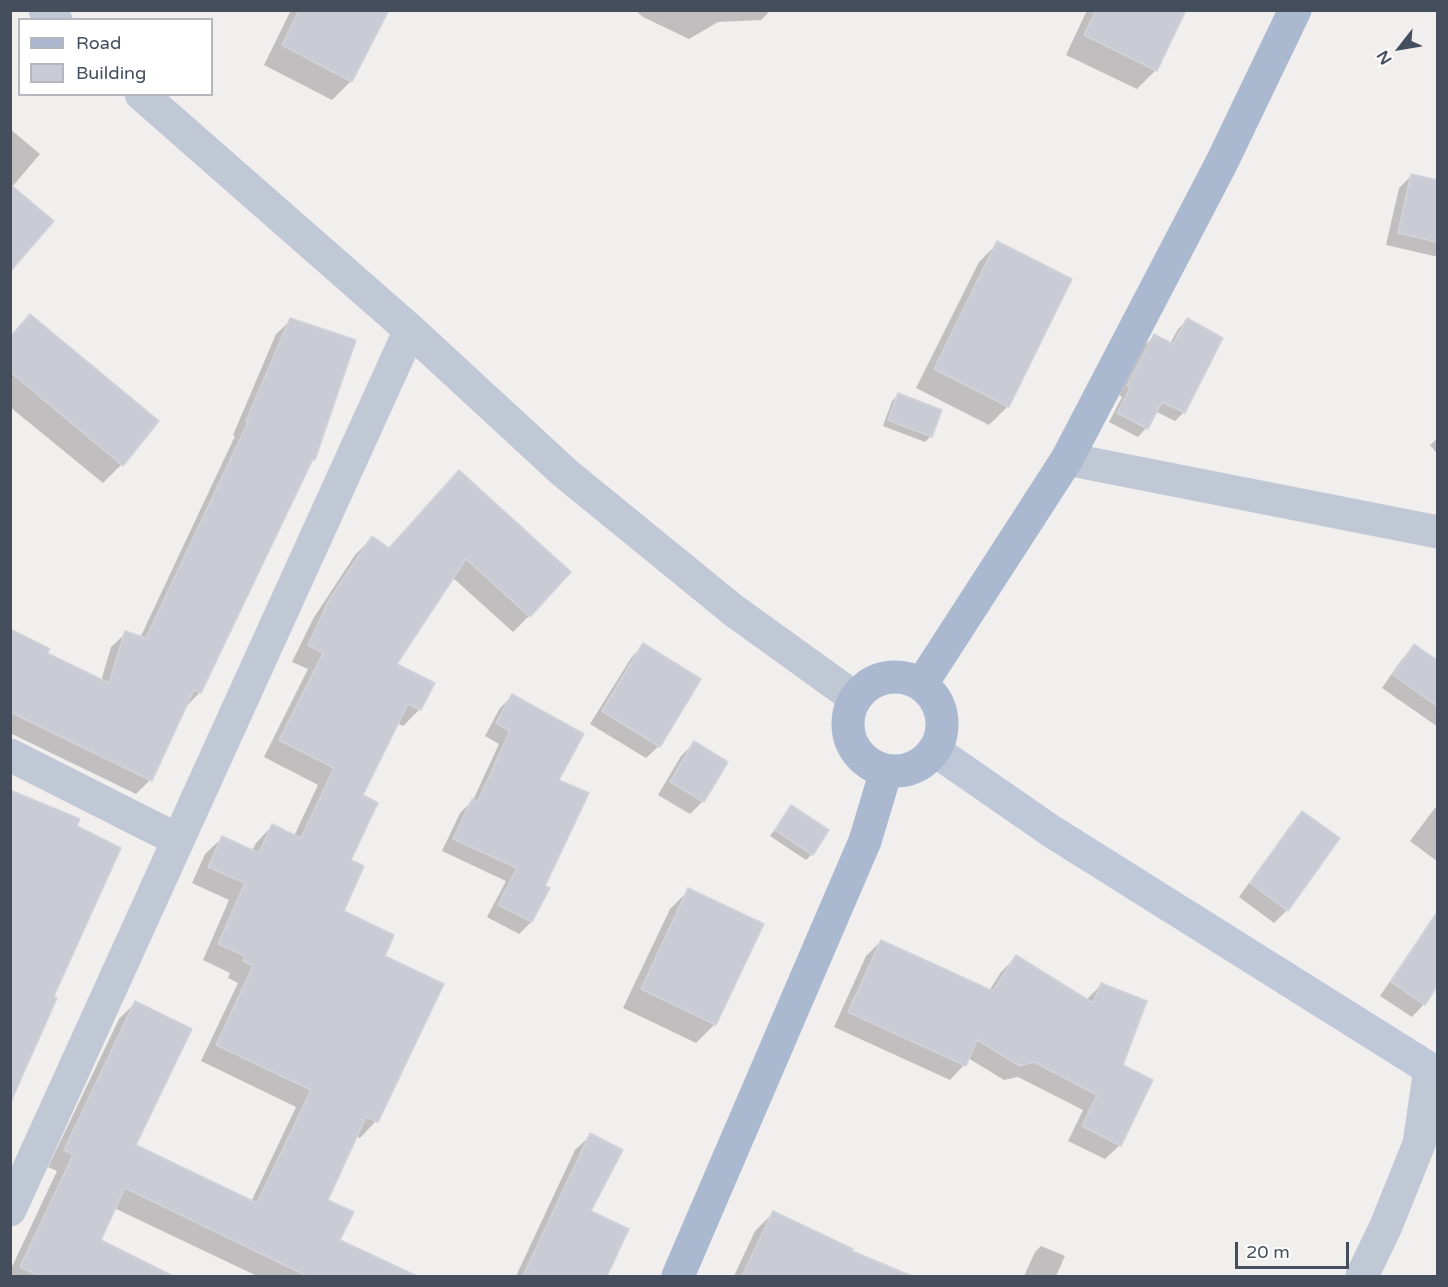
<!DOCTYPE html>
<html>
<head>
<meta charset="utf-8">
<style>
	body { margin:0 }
	#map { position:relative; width:1448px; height:1287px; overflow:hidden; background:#f1eeee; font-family:"Varela Round",sans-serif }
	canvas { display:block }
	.frame { position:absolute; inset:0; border:12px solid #444e5d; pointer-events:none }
	.legend { position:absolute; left:18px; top:18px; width:195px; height:78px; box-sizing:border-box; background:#fff; border:2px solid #b4b8be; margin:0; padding:8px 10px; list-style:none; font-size:18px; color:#444e5d }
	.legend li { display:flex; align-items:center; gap:12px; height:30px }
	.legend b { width:30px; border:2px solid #b4b8be }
	.north { position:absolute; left:1370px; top:18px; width:60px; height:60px; -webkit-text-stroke:4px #fff; paint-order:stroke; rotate:239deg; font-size:16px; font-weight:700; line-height:24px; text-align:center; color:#444e5d }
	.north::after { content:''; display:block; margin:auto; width:21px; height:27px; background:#444e5d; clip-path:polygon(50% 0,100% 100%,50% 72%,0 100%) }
	.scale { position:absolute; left:1235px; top:1242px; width:114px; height:27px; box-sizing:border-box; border:3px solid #444e5d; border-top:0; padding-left:8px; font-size:18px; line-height:21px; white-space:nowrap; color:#444e5d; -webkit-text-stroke:4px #fff; paint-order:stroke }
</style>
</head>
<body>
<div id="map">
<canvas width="1448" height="1287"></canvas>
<div class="frame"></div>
<ul class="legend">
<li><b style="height:8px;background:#abb9d0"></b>Road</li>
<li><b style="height:16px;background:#c9ccd4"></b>Building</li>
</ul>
<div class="north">N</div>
<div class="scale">20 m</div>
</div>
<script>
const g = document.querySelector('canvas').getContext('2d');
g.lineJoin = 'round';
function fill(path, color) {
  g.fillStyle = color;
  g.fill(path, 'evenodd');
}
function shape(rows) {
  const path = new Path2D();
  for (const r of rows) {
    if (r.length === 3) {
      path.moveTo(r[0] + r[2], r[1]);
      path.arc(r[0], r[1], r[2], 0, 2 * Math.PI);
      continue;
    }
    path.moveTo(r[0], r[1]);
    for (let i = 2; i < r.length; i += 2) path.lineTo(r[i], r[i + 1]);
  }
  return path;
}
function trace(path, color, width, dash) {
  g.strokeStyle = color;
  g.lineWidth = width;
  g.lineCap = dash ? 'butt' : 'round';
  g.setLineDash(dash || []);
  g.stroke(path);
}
const shadow = shape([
	[291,10,387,10,351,81,332,100,264,65],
	[635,10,771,10,761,20,718,22,689,39,643,17],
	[1087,10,1184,10,1156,70,1137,89,1066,55],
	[10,129,40,154,12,187,10,267],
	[1412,175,1438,181,1438,257,1386,245,1399,188],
	[998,243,1008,406,989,425,916,388,979,262],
	[30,316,121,465,103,483,10,407,10,336],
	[291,320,314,459,309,464,200,692,186,707,150,780,136,794,10,733,10,631,45,654,101,681,111,647,126,633,140,638,235,436,233,435,276,334],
	[1187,320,1184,412,1175,421,1155,411,1146,428,1138,437,1109,422,1122,397,1119,395,1145,345,1154,336,1170,344,1178,329],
	[899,394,931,436,925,442,883,426,892,401],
	[1438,438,1438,455,1430,445],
	[442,489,529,616,513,632,452,577,395,664,433,684,420,709,403,726,397,723,361,796,349,861,342,912,383,956,442,985,376,1121,360,1138,356,1136,326,1200,338,1240,414,1276,257,1276,114,1208,99,1241,170,1276,10,1276,10,1271,57,1171,48,1167,119,1019,135,1003,134,1146,251,1202,296,1107,201,1061,238,983,228,978,230,973,203,960,229,900,192,883,205,854,222,838,252,851,256,843,272,826,294,836,318,785,264,757,308,669,292,662,313,619,355,555,372,538,388,549],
	[643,645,659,746,646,758,590,724,631,658],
	[1415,646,1438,662,1438,727,1382,688,1402,659],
	[512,696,557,780,543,886,531,922,519,934,487,917,506,881,442,851,460,813,473,800,499,744,485,736,500,708],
	[694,743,703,801,690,814,658,795,681,756],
	[1438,804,1438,862,1410,841],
	[791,807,812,854,806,860,770,836],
	[1303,813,1287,910,1274,923,1239,897,1290,826],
	[689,890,715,1024,696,1043,623,1008,670,909],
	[1438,910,1438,984,1424,1004,1412,1017,1380,996],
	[881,941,989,991,1001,972,1016,957,1086,1000,1101,985,1121,1066,1120,1145,1105,1159,1068,1141,1083,1110,1018,1077,1004,1080,968,1058,964,1065,950,1080,834,1027,866,956],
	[591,1135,589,1211,627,1230,605,1276,516,1276,575,1150],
	[773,1213,850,1252,895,1270,892,1276,734,1276,755,1231],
	[1041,1246,1065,1256,1056,1276,1024,1276,1035,1252]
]);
const building = shape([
	[299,10,389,10,352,82,282,45,299,10],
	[1096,10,1186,10,1157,71,1084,35,1096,10],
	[1411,174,1437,180,1437,242,1398,233,1411,174],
	[10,184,54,221,10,272,10,184],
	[997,241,1072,279,1009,407,934,369,997,241],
	[30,314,159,421,123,466,10,372,10,337,30,314],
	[290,318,356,340,315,460,313,459,201,693,194,690,152,781,10,712,10,629,50,649,47,653,109,683,125,631,146,638,248,422,246,421,290,318],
	[1187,318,1223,338,1185,413,1162,402,1148,429,1117,413,1130,388,1127,386,1154,334,1173,344,1187,318],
	[898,393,942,410,932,437,888,420,898,393],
	[459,470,571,572,530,617,466,559,397,664,435,683,421,710,408,704,363,795,378,803,351,860,364,866,344,911,394,935,385,956,444,984,378,1122,366,1117,328,1200,354,1212,340,1240,417,1276,307,1276,125,1188,101,1240,173,1276,40,1276,20,1267,73,1155,64,1150,135,1001,192,1029,136,1145,257,1203,311,1090,216,1045,253,966,243,961,245,956,218,944,245,883,208,867,222,836,259,853,272,824,301,838,334,768,279,740,323,653,308,645,329,600,372,536,389,548,459,470],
	[643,643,701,679,660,747,602,711,643,643],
	[1414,644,1437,660,1437,706,1393,675,1414,644],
	[512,694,584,734,559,780,589,793,545,886,550,888,532,922,498,905,517,868,453,839,472,799,478,801,510,731,496,723,512,694],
	[694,741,728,762,704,802,670,782,694,741],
	[10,790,80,819,77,826,121,848,54,996,57,998,10,1104,10,790],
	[791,805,829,830,813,855,775,830,791,805],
	[1302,811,1340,838,1288,911,1250,883,1302,811],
	[688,888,764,924,716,1025,641,989,688,888],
	[1437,912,1437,986,1425,1005,1391,982,1437,912],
	[881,940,993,991,1016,955,1093,1003,1101,983,1147,1001,1123,1065,1153,1080,1121,1146,1082,1126,1097,1095,1034,1062,1020,1066,977,1040,966,1066,848,1012,881,940],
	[590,1133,623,1150,591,1211,629,1229,607,1276,523,1276,590,1133],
	[773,1211,853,1249,852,1251,912,1276,742,1276,773,1211]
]);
const street = shape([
	[45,10,56,20],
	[141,94,410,330,565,473,733,610,855,698],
	[1067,459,1438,532],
	[10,755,178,840],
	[10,1210,410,330],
	[1362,1276,1386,1226,1419,1144,1430,1069]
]);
const secondary = shape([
	[934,750,1051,831,1438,1074]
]);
const primary = shape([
	[895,724,47],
	[921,685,1067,459,1222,162,1295,10],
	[678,1276,865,841,886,771]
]);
fill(shadow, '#0003');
fill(building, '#c9ccd4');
trace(building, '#d1d3da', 1.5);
trace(street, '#c0c8d5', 33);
trace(secondary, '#bfc8d9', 33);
trace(primary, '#abb9d0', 33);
</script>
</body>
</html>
